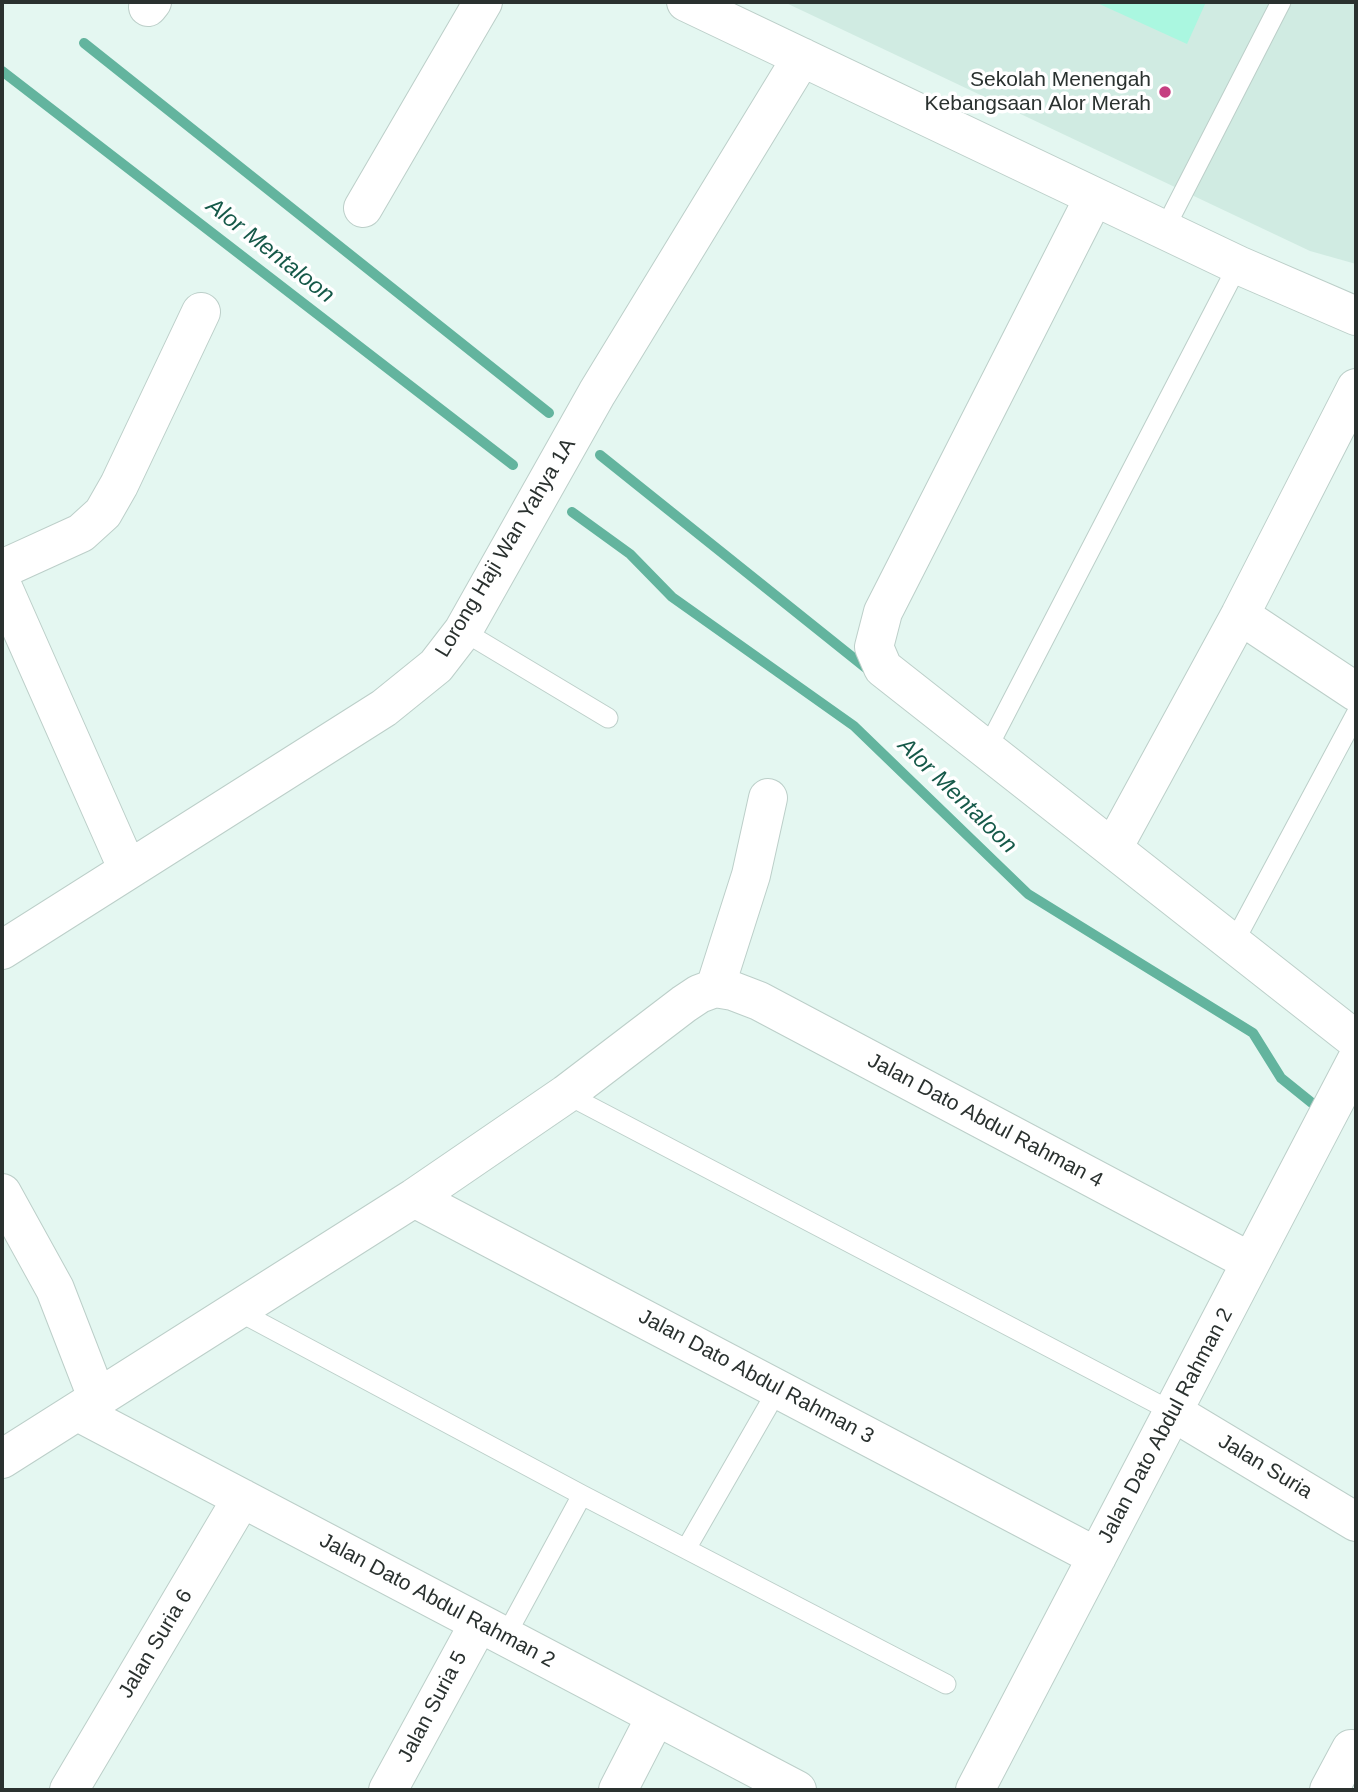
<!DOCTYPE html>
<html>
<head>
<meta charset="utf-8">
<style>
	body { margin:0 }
	#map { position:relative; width:1358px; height:1792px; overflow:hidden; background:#e4f7f1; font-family:Arial,sans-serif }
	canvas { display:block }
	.frame { position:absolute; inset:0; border:4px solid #2a312f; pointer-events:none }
</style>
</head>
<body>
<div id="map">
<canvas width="1358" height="1792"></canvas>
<div class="frame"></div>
</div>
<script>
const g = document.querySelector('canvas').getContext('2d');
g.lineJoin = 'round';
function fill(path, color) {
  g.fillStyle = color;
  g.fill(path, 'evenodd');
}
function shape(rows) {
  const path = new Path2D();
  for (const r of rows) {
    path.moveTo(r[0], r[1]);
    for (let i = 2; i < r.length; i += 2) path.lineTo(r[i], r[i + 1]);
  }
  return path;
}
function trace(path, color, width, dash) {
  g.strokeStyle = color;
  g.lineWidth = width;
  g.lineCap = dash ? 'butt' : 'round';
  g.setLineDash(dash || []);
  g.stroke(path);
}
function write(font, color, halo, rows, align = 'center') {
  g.font = font + ' Arial,sans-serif';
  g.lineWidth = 7;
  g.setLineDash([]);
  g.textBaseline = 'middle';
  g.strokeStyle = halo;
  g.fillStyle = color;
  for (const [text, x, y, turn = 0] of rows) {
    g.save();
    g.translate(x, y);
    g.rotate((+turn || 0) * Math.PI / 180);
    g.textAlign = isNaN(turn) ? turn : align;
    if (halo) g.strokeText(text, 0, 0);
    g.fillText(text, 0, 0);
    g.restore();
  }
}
const built = shape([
	[784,2,1356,2,1356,264,1310,251]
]);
const green = shape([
	[1095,2,1206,2,1187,44]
]);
const stream = shape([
	[84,43,549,413],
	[2,71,513,465],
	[600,455,871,672],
	[572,512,630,554,672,597,854,726,1028,894,1253,1033,1281,1078,1312,1103]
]);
const service = shape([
	[1164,230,1281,2],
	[463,631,608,718],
	[987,749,1238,265],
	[1233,944,1356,714],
	[566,1094,1173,1412],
	[238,1311,582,1495,946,1684],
	[686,1549,778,1389],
	[505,1637,582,1495]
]);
const minor = shape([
	[686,2,1238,265,1356,316],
	[148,7,152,2],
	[1094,197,883,612,874,647,883,668,1356,1040],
	[363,208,483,2],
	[2,569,81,533,103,513,119,485,201,312],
	[2,585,128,870],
	[1240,615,1356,692],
	[1113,848,1240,615,1356,388],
	[2,950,384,708,436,666,463,631,597,393,802,57],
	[715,988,751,875,768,798],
	[2,1193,55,1289,98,1400],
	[414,1198,1097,1557],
	[78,1412,797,1790],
	[1173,1412,1356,1522],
	[2,1459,414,1198,566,1094,684,1004,699,994,715,988,733,991,759,1001,1251,1262],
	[69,1790,242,1498],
	[388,1790,479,1623],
	[618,1790,656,1716],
	[975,1790,1356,1061],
	[1329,1790,1351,1749]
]);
const markers = [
	[1165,92,7,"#c53f81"]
];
const poiNames = [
	["Sekolah Menengah",1151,80],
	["Kebangsaan Alor Merah",1151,104]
];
const streetNames = [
	["Lorong Haji Wan Yahya 1A",506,548,-59],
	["Jalan Dato Abdul Rahman 4",985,1121,28],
	["Jalan Dato Abdul Rahman 3",756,1377,28],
	["Jalan Dato Abdul Rahman 2",1166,1426,-62],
	["Jalan Suria",1265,1467,31],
	["Jalan Dato Abdul Rahman 2",437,1601,28],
	["Jalan Suria 6",156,1644,-59],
	["Jalan Suria 5",433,1707,-62]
];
const waterNames = [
	["Alor Mentaloon",270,251,38],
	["Alor Mentaloon",957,796,44]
];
fill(built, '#d0ebe2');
fill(green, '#aaf7e0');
trace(stream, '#63b49e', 10);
trace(service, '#bccfc9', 21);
trace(minor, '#bccfc9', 40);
trace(service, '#fff', 19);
trace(minor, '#fff', 38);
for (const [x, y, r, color] of markers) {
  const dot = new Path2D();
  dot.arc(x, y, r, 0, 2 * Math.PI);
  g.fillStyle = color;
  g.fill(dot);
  trace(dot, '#fff', 2.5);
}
write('21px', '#2a312f', '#fff', poiNames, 'right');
write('21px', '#2a312f', '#fff', streetNames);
write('italic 23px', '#165949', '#fff', waterNames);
</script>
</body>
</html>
